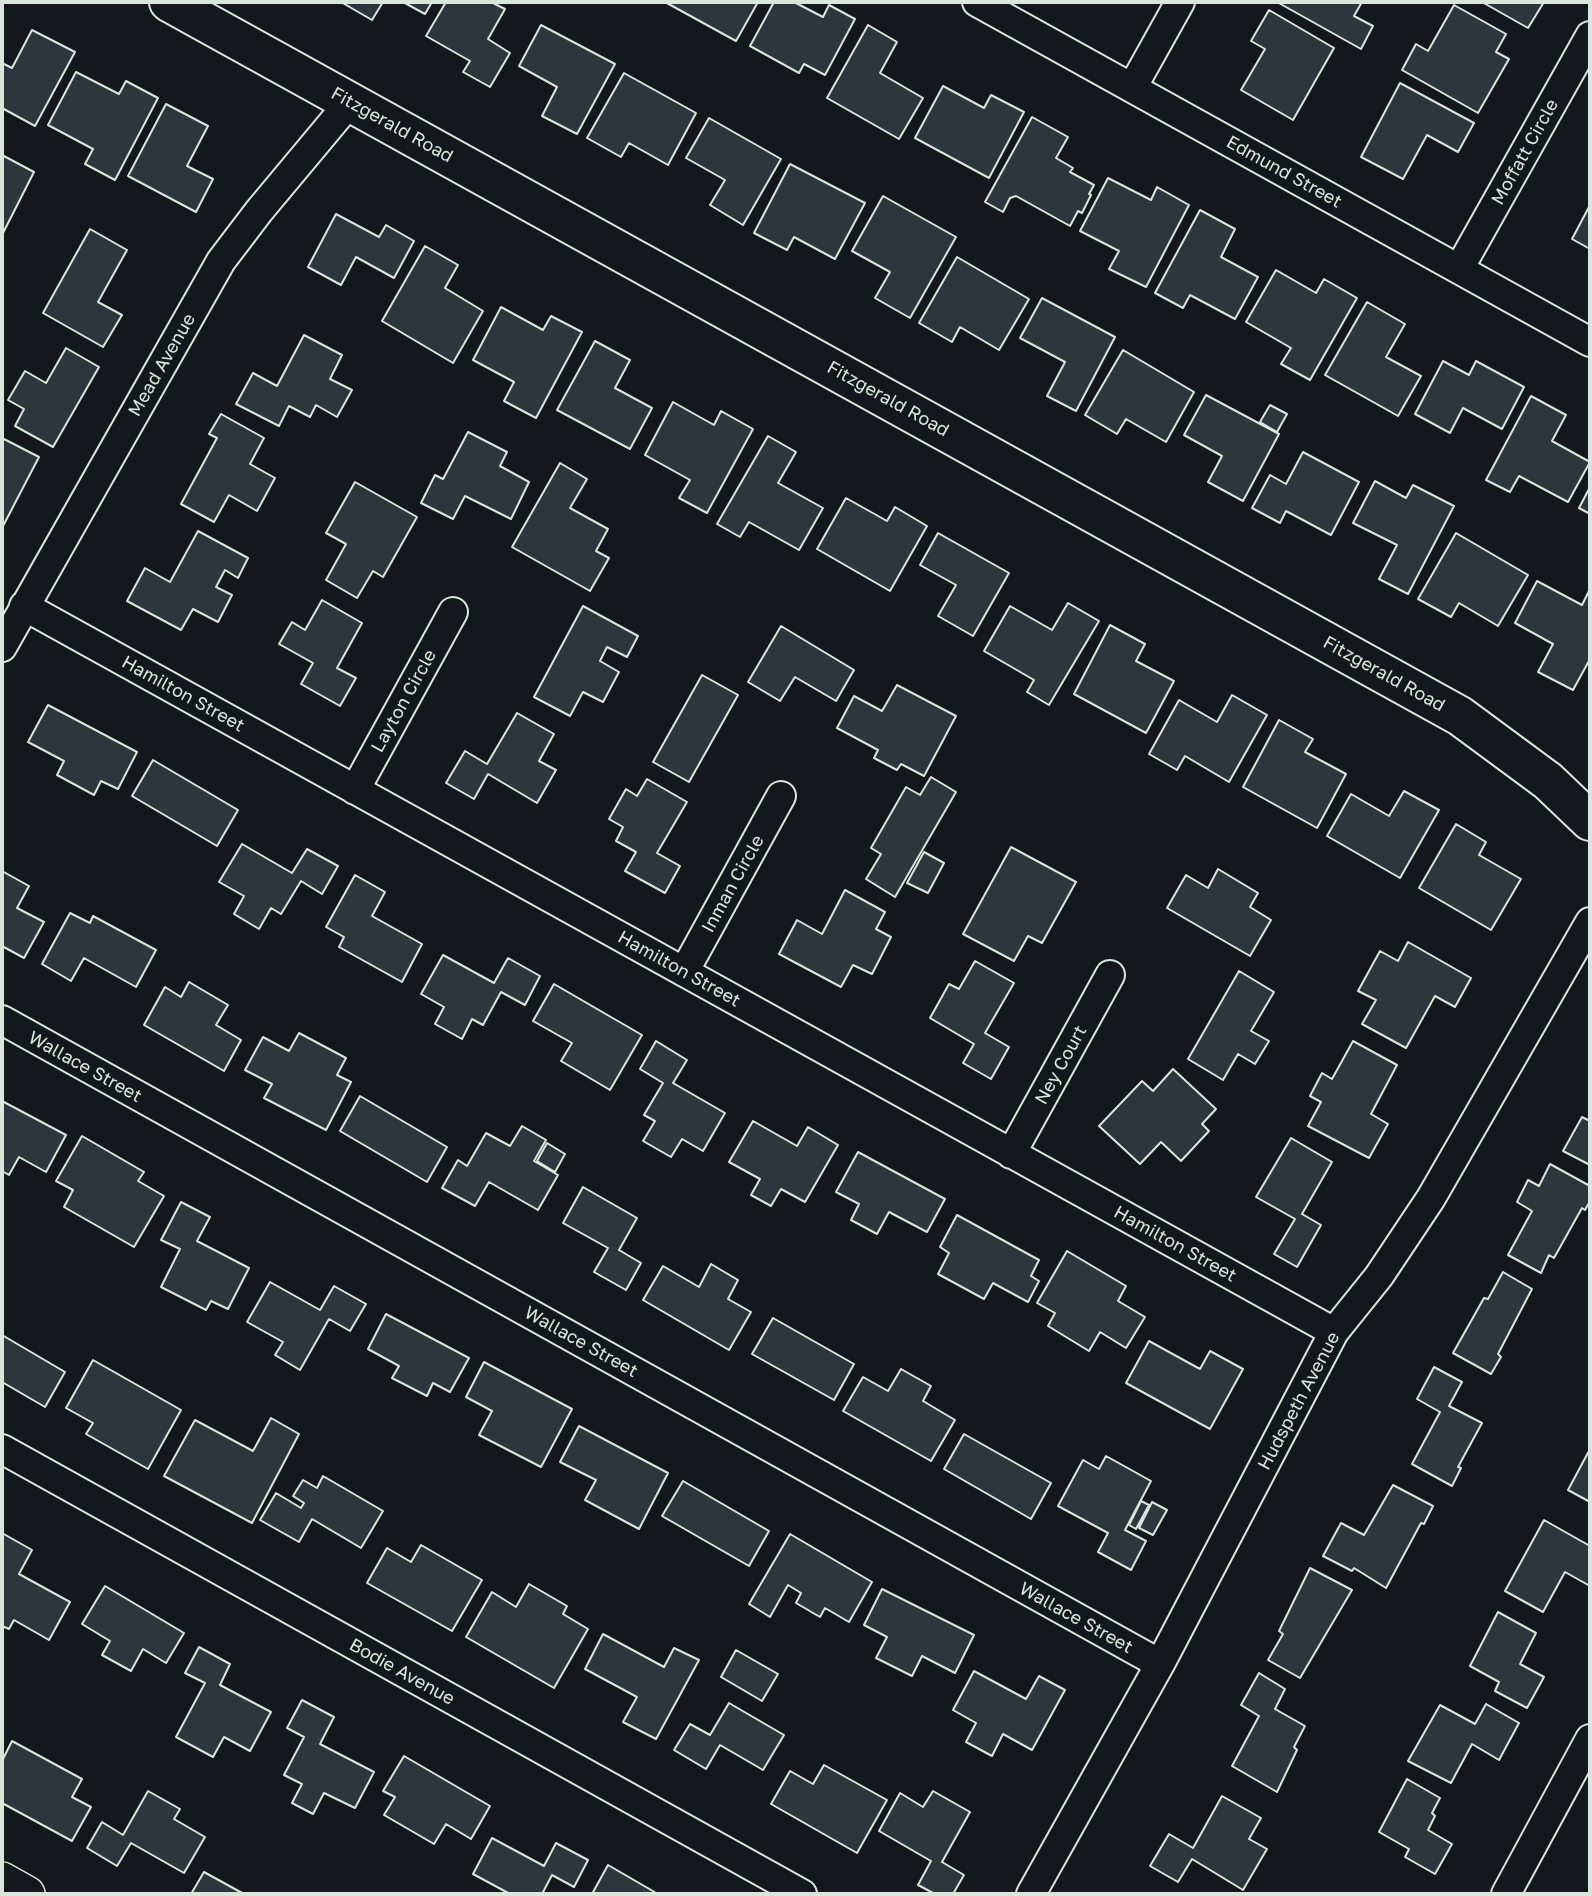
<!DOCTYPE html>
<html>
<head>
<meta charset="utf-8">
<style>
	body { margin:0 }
	#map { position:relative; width:1592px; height:1896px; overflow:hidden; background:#14181c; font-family:"Golos Text",sans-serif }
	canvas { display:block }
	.frame { position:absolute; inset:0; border:4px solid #d8e6dc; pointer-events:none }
</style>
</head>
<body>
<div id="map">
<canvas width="1592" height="1896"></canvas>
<div class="frame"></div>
</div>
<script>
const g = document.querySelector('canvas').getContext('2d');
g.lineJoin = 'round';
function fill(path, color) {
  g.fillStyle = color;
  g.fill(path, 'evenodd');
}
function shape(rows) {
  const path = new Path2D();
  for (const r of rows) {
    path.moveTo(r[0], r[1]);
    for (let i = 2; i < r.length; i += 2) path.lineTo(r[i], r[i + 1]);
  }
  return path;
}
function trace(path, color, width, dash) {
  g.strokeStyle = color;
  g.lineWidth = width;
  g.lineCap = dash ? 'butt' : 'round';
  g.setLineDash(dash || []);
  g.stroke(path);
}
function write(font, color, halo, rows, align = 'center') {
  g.font = font + ' "Golos Text",sans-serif';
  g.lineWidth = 5;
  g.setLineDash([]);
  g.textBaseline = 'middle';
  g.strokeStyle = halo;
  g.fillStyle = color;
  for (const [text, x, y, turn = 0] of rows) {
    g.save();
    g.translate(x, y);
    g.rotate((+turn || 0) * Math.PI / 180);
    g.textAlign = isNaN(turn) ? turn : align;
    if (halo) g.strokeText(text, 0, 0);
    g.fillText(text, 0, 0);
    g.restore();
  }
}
const building = shape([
	[341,2,383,2,372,20,341,2],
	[403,2,432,2,425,14,403,2],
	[446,2,491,2,505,9,488,39,510,53,490,87,463,72,470,61,426,36,446,2],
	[665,2,758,2,736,41,665,2],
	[774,2,794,2,823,17,829,5,855,19,825,75,804,64,799,73,750,46,774,2],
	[1277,2,1362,2,1354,16,1373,26,1361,49,1277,2],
	[1482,2,1544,2,1528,28,1482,2],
	[1454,5,1506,34,1496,52,1509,59,1478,113,1402,70,1416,44,1428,51,1454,5],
	[1269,10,1334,48,1293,120,1241,90,1265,49,1251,41,1269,10],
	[541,25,615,64,577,134,542,116,557,87,519,66,541,25],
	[868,25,897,42,880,73,923,98,899,139,827,98,868,25],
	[32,30,75,52,35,126,2,108,2,63,12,68,32,30],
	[76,72,119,94,126,81,158,98,115,180,85,164,93,149,48,125,76,72],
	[624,73,696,113,668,165,629,143,621,157,587,138,624,73],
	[1400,83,1474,123,1458,152,1427,135,1403,179,1361,157,1400,83],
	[943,86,984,108,991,95,1024,112,989,178,915,138,943,86],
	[166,104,208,126,187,166,213,179,196,212,128,176,166,104],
	[1032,117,1068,137,1056,158,1073,168,1070,172,1094,185,1089,194,1091,195,1082,213,1078,211,1070,226,1016,196,1010,198,1003,212,985,202,1032,117],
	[709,118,781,159,743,225,710,205,725,180,686,158,709,118],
	[2,155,34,172,2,235,2,155],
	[790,164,865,203,835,259,794,237,787,250,754,233,790,164],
	[1108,178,1151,200,1157,187,1189,205,1146,287,1109,269,1119,251,1080,231,1108,178],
	[883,196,956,237,910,318,875,298,890,272,852,251,883,196],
	[1590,205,1590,249,1572,239,1590,205],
	[1200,210,1235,229,1221,257,1258,277,1235,319,1190,295,1183,308,1155,293,1200,210],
	[336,214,379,237,386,225,414,241,394,278,356,257,341,285,308,267,336,214],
	[90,229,127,250,98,302,122,315,103,347,43,313,90,229],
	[425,246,458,265,445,288,483,311,453,363,382,321,425,246],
	[957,257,1029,299,999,350,960,327,952,342,919,323,957,257],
	[1276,270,1316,293,1324,279,1357,298,1310,380,1281,364,1291,348,1246,322,1276,270],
	[1042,298,1115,337,1076,411,1047,396,1065,362,1020,338,1042,298],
	[1367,302,1405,324,1386,357,1421,376,1398,416,1325,375,1367,302],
	[501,307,543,330,551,316,582,332,536,418,504,401,514,382,473,360,501,307],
	[304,335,342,355,330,379,352,390,337,417,316,405,310,417,289,406,279,426,236,404,253,373,277,386,304,335],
	[595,341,630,360,615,388,652,408,630,449,557,410,595,341],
	[66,348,99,367,53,447,15,426,24,409,8,400,25,371,46,383,66,348],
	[1123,350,1194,392,1166,442,1126,419,1117,434,1085,415,1123,350],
	[1443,361,1469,375,1476,361,1524,387,1502,429,1463,408,1450,433,1415,414,1443,361],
	[1206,395,1279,434,1243,501,1208,482,1222,456,1184,435,1206,395],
	[1531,396,1566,415,1552,441,1590,462,1568,502,1519,476,1510,492,1486,480,1531,396],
	[673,402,714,425,721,411,753,429,707,513,679,498,690,480,645,455,673,402],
	[1270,405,1287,414,1277,432,1260,422,1270,405],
	[221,414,264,438,250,464,275,478,257,511,229,495,214,522,181,504,217,438,209,434,221,414],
	[468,432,507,452,500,466,529,482,511,519,465,496,453,519,421,503,435,475,443,479,468,432],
	[768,436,796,452,778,483,823,508,799,550,749,522,740,537,717,524,768,436],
	[2,438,39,457,2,528,2,438],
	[1303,452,1359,482,1331,535,1286,511,1280,523,1252,508,1270,475,1286,484,1303,452],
	[560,463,587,479,570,508,608,529,596,551,609,558,590,591,512,547,560,463],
	[1375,481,1406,498,1413,485,1454,506,1408,594,1379,579,1397,545,1353,523,1375,481],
	[355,482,417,517,383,577,373,571,357,598,326,580,346,544,326,533,355,482],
	[1590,487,1590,514,1579,508,1590,487],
	[846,498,887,521,895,507,927,526,890,591,817,549,846,498],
	[198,531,248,558,238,578,225,570,216,587,232,595,218,622,193,609,181,630,127,601,145,568,170,582,198,531],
	[938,533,1009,573,973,636,938,616,956,585,920,565,938,533],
	[1456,533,1528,575,1498,626,1459,603,1451,617,1418,599,1456,533],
	[1537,581,1582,605,1590,589,1590,659,1573,690,1538,672,1553,644,1515,623,1537,581],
	[322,600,362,623,337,668,356,678,340,706,301,684,313,663,279,644,292,622,305,630,322,600],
	[1068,603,1099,621,1049,705,1027,692,1034,680,984,651,1010,606,1052,630,1068,603],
	[583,606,638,636,627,657,607,647,600,661,619,672,603,702,583,692,570,716,534,697,583,606],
	[1110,625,1145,644,1136,661,1174,681,1146,733,1074,694,1110,625],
	[781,626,854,670,836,701,795,677,780,701,748,682,781,626],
	[702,675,738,695,689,782,653,762,702,675],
	[897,685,956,716,924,776,901,764,897,770,874,758,878,750,837,728,854,696,882,711,897,685],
	[1232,695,1267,715,1229,782,1185,756,1177,770,1149,754,1179,700,1217,722,1232,695],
	[48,705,137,752,118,789,101,781,94,795,57,775,64,761,28,742,48,705],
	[517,713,554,734,539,761,556,770,537,803,488,774,474,799,446,783,465,751,487,764,517,713],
	[1279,720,1313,739,1305,752,1346,774,1317,828,1243,787,1279,720],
	[153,760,238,810,217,846,132,796,153,760],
	[931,777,956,792,895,897,866,879,881,854,871,848,906,787,920,795,931,777],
	[647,779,687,802,657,853,680,866,665,893,625,871,636,852,616,841,623,827,609,819,626,789,637,796,647,779],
	[1404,791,1439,810,1400,878,1327,836,1351,794,1389,816,1404,791],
	[1456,824,1486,842,1479,855,1521,879,1491,930,1419,888,1456,824],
	[242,844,292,873,307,849,338,866,322,894,301,881,281,914,271,908,259,929,234,914,244,896,219,882,242,844],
	[1011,847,1076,882,1042,943,1028,936,1014,961,963,934,1011,847],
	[924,852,944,863,928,893,907,883,924,852],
	[1218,869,1258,893,1250,907,1271,920,1250,956,1167,908,1186,875,1208,888,1218,869],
	[2,871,29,886,17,908,44,922,24,958,2,946,2,871],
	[355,875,385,892,372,916,422,944,402,982,339,947,344,937,326,927,355,875],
	[845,890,885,912,876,929,891,937,872,974,853,965,841,987,779,954,797,920,822,934,845,890],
	[70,913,90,923,93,916,156,950,136,987,84,958,71,981,42,964,70,913],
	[1408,942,1471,978,1455,1007,1435,996,1406,1048,1362,1024,1376,1000,1358,991,1380,951,1398,961,1408,942],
	[443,955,494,983,508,958,540,976,525,1005,501,992,483,1025,472,1019,462,1039,435,1024,444,1007,421,994,443,955],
	[975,961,1014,983,985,1033,1009,1047,991,1079,963,1063,974,1044,930,1018,949,984,959,989,975,961],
	[1239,971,1274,992,1251,1031,1269,1041,1255,1064,1238,1054,1223,1080,1188,1059,1239,971],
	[189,982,228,1005,216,1025,241,1040,224,1071,144,1025,165,987,181,997,189,982],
	[554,984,642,1035,610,1090,561,1061,572,1043,533,1021,554,984],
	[299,1033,346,1058,337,1075,351,1082,326,1130,264,1098,272,1084,245,1070,263,1037,289,1051,299,1033],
	[656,1041,687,1060,673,1083,725,1113,703,1151,682,1139,671,1157,643,1141,655,1121,644,1115,663,1083,640,1069,656,1041],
	[1353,1041,1397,1065,1371,1114,1388,1124,1369,1158,1308,1126,1321,1102,1310,1096,1322,1073,1332,1079,1353,1041],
	[1173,1069,1216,1109,1202,1124,1209,1131,1181,1161,1161,1142,1140,1164,1099,1126,1142,1081,1153,1091,1173,1069],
	[360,1096,447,1147,427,1182,340,1131,360,1096],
	[2,1101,66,1135,46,1172,19,1157,9,1175,2,1171,2,1101],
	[1582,1117,1590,1121,1590,1165,1563,1151,1582,1117],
	[753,1121,797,1146,808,1127,838,1145,805,1202,781,1189,771,1206,751,1195,760,1179,729,1162,753,1121],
	[522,1126,546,1140,534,1161,558,1175,538,1210,489,1182,475,1206,442,1188,458,1160,467,1166,486,1133,510,1146,522,1126],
	[82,1136,144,1172,138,1181,164,1196,134,1247,64,1207,73,1190,56,1181,82,1136],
	[1291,1138,1332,1162,1302,1214,1321,1225,1297,1267,1274,1254,1295,1219,1256,1197,1291,1138],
	[547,1143,565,1154,555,1172,537,1161,547,1143],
	[858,1152,945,1199,927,1232,889,1212,877,1234,851,1220,859,1204,836,1192,858,1152],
	[1550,1164,1590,1186,1590,1201,1585,1210,1582,1208,1554,1258,1549,1255,1541,1273,1508,1255,1532,1211,1517,1202,1528,1180,1539,1186,1550,1164],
	[583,1187,637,1218,619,1250,641,1263,626,1290,594,1272,608,1248,563,1223,583,1187],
	[181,1202,210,1217,197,1241,249,1268,228,1309,211,1301,206,1310,161,1287,180,1249,161,1240,181,1202],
	[957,1215,1039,1260,1031,1276,1039,1281,1028,1302,993,1283,984,1299,938,1274,949,1253,940,1247,957,1215],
	[1067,1251,1126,1286,1118,1301,1145,1317,1126,1348,1100,1332,1089,1351,1048,1326,1055,1313,1037,1303,1067,1251],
	[711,1264,738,1280,728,1299,751,1312,729,1350,643,1300,663,1266,699,1287,711,1264],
	[1503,1272,1532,1289,1498,1354,1501,1357,1491,1374,1453,1353,1484,1298,1488,1299,1503,1272],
	[270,1282,320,1310,334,1286,366,1304,350,1331,329,1319,300,1370,275,1355,283,1342,247,1322,270,1282],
	[386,1314,469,1358,450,1392,433,1383,427,1396,392,1378,399,1366,368,1349,386,1314],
	[773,1318,854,1364,834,1400,752,1354,773,1318],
	[2,1335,65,1372,45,1407,2,1382,2,1335],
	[1149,1341,1200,1369,1210,1351,1243,1369,1210,1429,1126,1383,1149,1341],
	[93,1360,181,1410,148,1469,86,1434,93,1423,66,1408,93,1360],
	[484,1362,572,1409,541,1467,479,1435,492,1411,466,1397,484,1362],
	[1434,1367,1462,1382,1449,1406,1482,1423,1458,1467,1461,1468,1452,1486,1412,1464,1440,1412,1417,1399,1434,1367],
	[901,1369,931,1386,923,1401,955,1420,931,1461,843,1411,863,1377,888,1391,901,1369],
	[271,1418,299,1434,252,1523,164,1476,195,1420,253,1451,271,1418],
	[579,1426,668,1473,639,1529,585,1500,596,1480,560,1462,579,1426],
	[964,1434,1051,1483,1031,1519,944,1469,964,1434],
	[1590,1449,1590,1502,1568,1490,1590,1449],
	[1106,1456,1151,1481,1125,1530,1146,1541,1131,1570,1098,1552,1108,1533,1058,1506,1083,1460,1099,1469,1106,1456],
	[323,1476,383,1511,361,1548,312,1519,299,1542,260,1520,276,1493,301,1508,304,1503,293,1496,303,1480,317,1488,323,1476],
	[683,1481,769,1531,749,1566,662,1516,683,1481],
	[1393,1485,1433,1506,1424,1524,1421,1523,1386,1588,1354,1568,1352,1571,1323,1556,1341,1523,1364,1535,1393,1485],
	[1141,1501,1149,1505,1136,1529,1129,1525,1141,1501],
	[1152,1502,1167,1510,1153,1535,1139,1528,1152,1502],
	[1544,1520,1590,1546,1590,1586,1565,1572,1543,1612,1505,1591,1544,1520],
	[2,1533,32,1550,19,1574,70,1602,49,1640,14,1620,9,1629,2,1626,2,1533],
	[790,1534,872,1582,849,1622,825,1608,820,1617,796,1603,801,1593,788,1585,770,1617,749,1604,790,1534],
	[421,1545,482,1580,452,1631,367,1583,387,1548,411,1562,421,1545],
	[1310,1568,1352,1590,1300,1678,1268,1660,1283,1634,1279,1631,1310,1568],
	[529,1584,567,1606,563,1614,588,1629,554,1688,466,1637,492,1592,516,1607,529,1584],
	[105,1586,184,1633,166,1663,143,1649,131,1671,102,1655,110,1641,82,1624,105,1586],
	[882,1589,974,1635,955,1673,922,1656,912,1676,876,1658,887,1637,864,1625,882,1589],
	[1498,1612,1536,1633,1520,1664,1544,1677,1527,1708,1495,1691,1499,1682,1470,1666,1498,1612],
	[603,1634,664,1667,674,1648,699,1660,656,1739,623,1722,637,1697,585,1669,603,1634],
	[199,1647,230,1664,220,1685,271,1712,250,1751,224,1737,213,1757,176,1737,205,1683,185,1673,199,1647],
	[736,1650,778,1674,762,1701,721,1677,736,1650],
	[974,1671,1026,1699,1039,1676,1065,1690,1032,1750,1003,1734,992,1756,966,1742,976,1723,953,1710,974,1671],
	[1259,1673,1285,1689,1275,1709,1305,1726,1294,1747,1297,1750,1277,1792,1232,1766,1259,1716,1241,1705,1259,1673],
	[302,1700,334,1717,320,1744,374,1772,355,1808,324,1793,313,1814,292,1803,302,1784,284,1775,304,1737,287,1728,302,1700],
	[729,1703,784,1735,763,1770,720,1745,706,1769,674,1750,690,1724,710,1735,729,1703],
	[1486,1704,1519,1723,1499,1760,1472,1744,1451,1783,1408,1761,1440,1705,1475,1724,1486,1704],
	[12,1741,82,1779,72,1797,91,1807,72,1841,2,1803,2,1761,12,1741],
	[404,1756,490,1806,471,1839,446,1824,434,1844,384,1815,395,1797,383,1791,404,1756],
	[824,1765,887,1800,857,1853,771,1804,790,1771,813,1784,824,1765],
	[1407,1779,1440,1798,1432,1813,1435,1816,1428,1830,1452,1844,1435,1874,1405,1857,1409,1849,1379,1832,1407,1779],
	[148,1791,180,1809,174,1819,205,1837,184,1873,131,1843,117,1866,87,1848,102,1822,123,1835,148,1791],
	[933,1791,970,1812,942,1862,964,1875,953,1894,935,1894,918,1885,931,1861,879,1831,900,1793,923,1807,933,1791],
	[1222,1796,1261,1818,1249,1839,1267,1849,1243,1890,1192,1859,1178,1882,1150,1866,1169,1834,1193,1848,1222,1796],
	[492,1838,544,1866,556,1843,588,1860,574,1887,552,1875,542,1894,510,1894,473,1874,492,1838],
	[608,1865,658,1894,592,1894,608,1865],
	[204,1872,244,1894,191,1894,204,1872]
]);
const minor = shape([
	[977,2,1590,342],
	[1132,88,1180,2],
	[1459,269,1590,36],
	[24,606,1334,1332],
	[2,647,221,261,259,211,350,102],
	[355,790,453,612],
	[684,972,781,796],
	[2,1020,1160,1664],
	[1011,1154,1110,975],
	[2,1449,802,1894],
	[1031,1894,1160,1664,1334,1332,1379,1276,1431,1198,1590,922],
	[1506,1894,1590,1739]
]);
const tertiary = shape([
	[2,1880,27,1894]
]);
const secondary = shape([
	[169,2,1460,716,1548,781,1590,821]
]);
const streetNames = [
	["Fitzgerald Road",392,125,29],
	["Moffatt Circle",1525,152,-61],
	["Edmund Street",1284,172,29],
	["Mead Avenue",162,365,-60],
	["Fitzgerald Road",888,399,29],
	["Fitzgerald Road",1384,674,29],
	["Hamilton Street",183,694,29],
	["Layton Circle",404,701,-61],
	["Inman Circle",733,884,-61],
	["Hamilton Street",679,969,29],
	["Ney Court",1061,1065,-61],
	["Wallace Street",85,1067,29],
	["Hamilton Street",1175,1244,29],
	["Wallace Street",581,1342,29],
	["Hudspeth Avenue",1299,1401,-62],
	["Wallace Street",1076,1618,29],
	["Bodie Avenue",402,1672,29]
];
fill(building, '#2c363c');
trace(building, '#d8e6dc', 2);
trace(minor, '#d8e6dc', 32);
trace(tertiary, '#d8e6dc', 38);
trace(secondary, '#d8e6dc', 42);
trace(minor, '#14181c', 28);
trace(tertiary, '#14181c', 35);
trace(secondary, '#14181c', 38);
write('18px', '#d8e6dc', '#14181c', streetNames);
</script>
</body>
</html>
